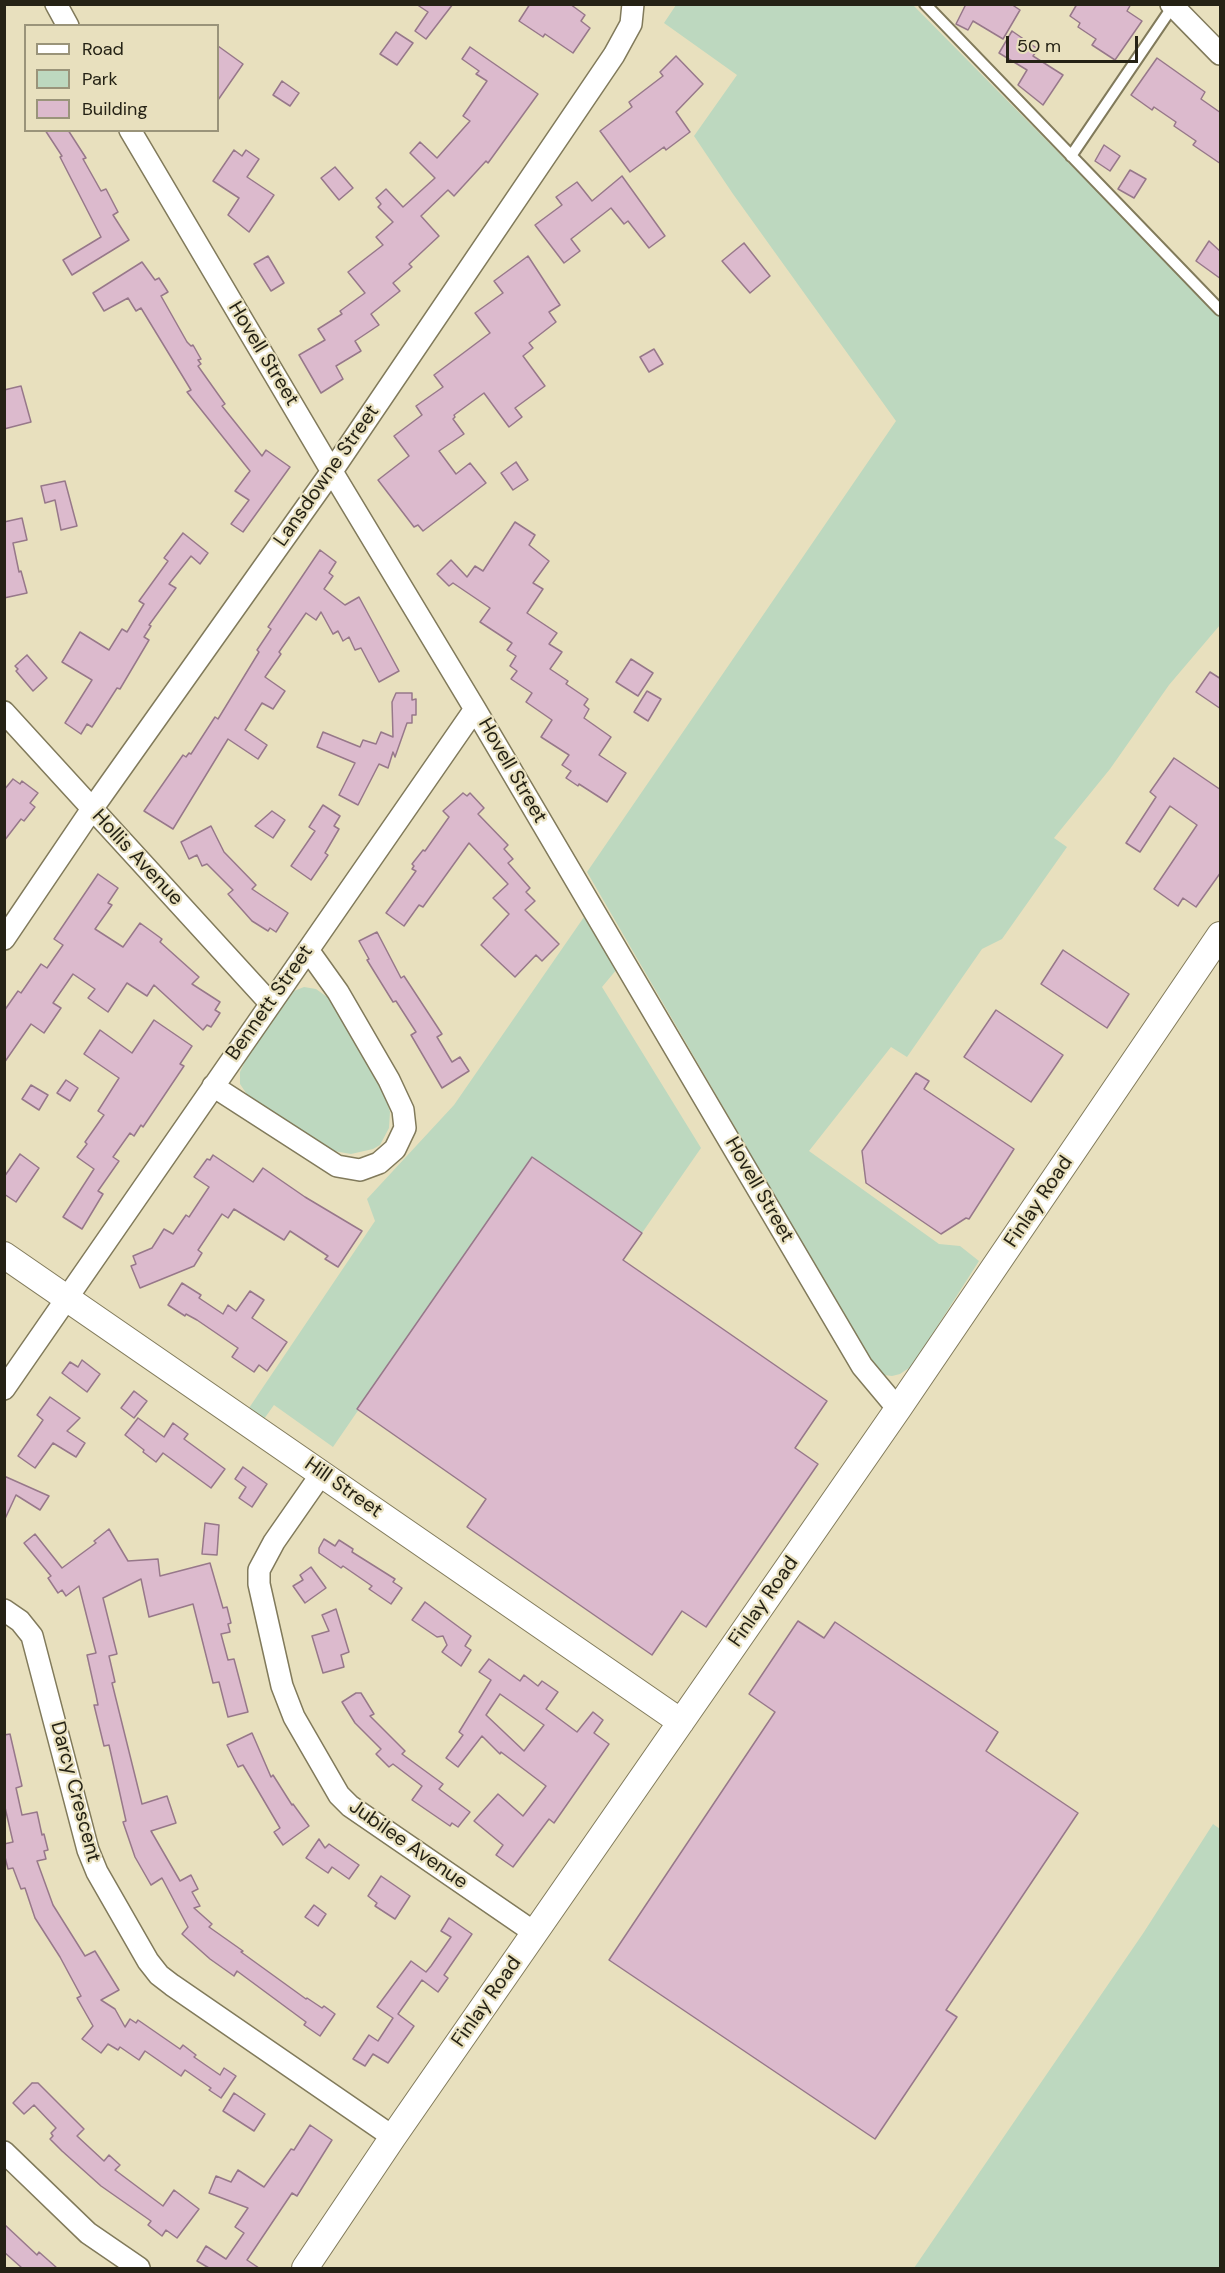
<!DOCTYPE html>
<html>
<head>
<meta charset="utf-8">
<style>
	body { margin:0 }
	#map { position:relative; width:1225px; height:2273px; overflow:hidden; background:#e8e0be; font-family:"DM Sans",sans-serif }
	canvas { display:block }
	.frame { position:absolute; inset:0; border:6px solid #252215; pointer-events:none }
	.legend { position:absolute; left:24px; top:24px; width:195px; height:108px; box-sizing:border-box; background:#e8e0be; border:2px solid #9a947a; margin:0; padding:8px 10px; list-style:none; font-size:18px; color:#252215 }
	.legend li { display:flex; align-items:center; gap:12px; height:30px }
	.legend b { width:30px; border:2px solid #9a947a }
	.scale { position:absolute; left:1006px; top:36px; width:132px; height:27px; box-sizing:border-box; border:3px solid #252215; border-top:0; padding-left:8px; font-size:18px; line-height:21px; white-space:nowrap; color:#252215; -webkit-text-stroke:4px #e8e0be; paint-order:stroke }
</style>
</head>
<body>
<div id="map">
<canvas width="1225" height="2273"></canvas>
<div class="frame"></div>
<ul class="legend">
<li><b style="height:8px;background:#fff"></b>Road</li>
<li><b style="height:16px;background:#bdd8bf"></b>Park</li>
<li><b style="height:16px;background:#dcbacd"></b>Building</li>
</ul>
<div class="scale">50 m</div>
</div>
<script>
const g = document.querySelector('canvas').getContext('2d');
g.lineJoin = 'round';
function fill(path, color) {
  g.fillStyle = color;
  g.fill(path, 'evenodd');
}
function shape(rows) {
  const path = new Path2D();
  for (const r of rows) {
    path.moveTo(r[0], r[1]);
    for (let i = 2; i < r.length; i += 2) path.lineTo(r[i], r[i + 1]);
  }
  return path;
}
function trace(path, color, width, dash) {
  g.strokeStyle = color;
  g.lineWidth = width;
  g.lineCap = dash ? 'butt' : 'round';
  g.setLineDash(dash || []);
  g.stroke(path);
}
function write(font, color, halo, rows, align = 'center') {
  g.font = font + ' "DM Sans",sans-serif';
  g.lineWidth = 4.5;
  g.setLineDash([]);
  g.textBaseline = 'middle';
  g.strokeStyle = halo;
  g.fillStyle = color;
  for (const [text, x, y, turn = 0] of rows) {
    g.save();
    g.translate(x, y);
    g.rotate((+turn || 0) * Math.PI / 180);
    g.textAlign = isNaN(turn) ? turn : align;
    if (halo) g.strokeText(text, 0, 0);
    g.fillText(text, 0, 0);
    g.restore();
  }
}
const green = shape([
	[676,5,913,5,1220,316,1220,625,1169,685,1110,769,1054,838,1067,847,1002,939,982,949,907,1057,891,1047,809,1151,939,1244,960,1246,979,1261,912,1366,900,1374,892,1376,884,1375,875,1369,587,872,896,421,733,194,694,136,737,75,664,23],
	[584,917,617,969,602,987,701,1148,642,1233,532,1157,333,1447,274,1405,264,1419,249,1408,375,1221,367,1199,454,1105],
	[304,987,316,989,330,999,379,1083,387,1101,390,1112,389,1128,380,1145,373,1149,351,1154,328,1150,259,1106,248,1096,240,1084,240,1072,248,1055,284,1002,294,991],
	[1213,1824,1220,1829,1220,2268,914,2268,1144,1932]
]);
const building = shape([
	[416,4,453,4,426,39,415,31,428,12,416,4],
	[530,4,570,4,585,15,581,21,590,28,573,53,545,34,543,37,519,21,530,4],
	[966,4,1011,4,1020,10,1003,39,973,21,968,30,956,24,966,4],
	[1077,4,1131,4,1127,11,1142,21,1115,60,1092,45,1096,39,1078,27,1080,23,1070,16,1077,4],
	[1012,31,1038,49,1033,56,1063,75,1043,105,1018,85,1027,70,999,53,1012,31],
	[396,32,413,43,397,65,380,54,396,32],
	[218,46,243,64,218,100,218,46],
	[470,47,538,94,488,163,486,161,454,196,448,190,421,216,439,236,409,264,412,267,393,283,400,291,371,314,379,325,355,341,361,351,336,366,343,379,321,393,299,355,325,340,318,329,342,314,340,311,365,293,348,272,383,245,376,237,393,222,378,207,381,204,376,198,386,189,403,207,435,178,410,153,420,142,437,158,470,121,463,116,487,81,476,74,479,71,462,59,470,47],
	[676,56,703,84,676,112,690,132,666,150,664,147,630,172,600,131,632,107,629,102,663,76,660,72,676,56],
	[1157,58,1205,92,1201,99,1221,113,1221,164,1193,145,1196,141,1174,126,1176,122,1154,107,1152,110,1131,95,1157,58],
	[282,81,299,93,290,106,273,95,282,81],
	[45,130,68,130,86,158,83,159,101,191,106,189,118,212,113,215,129,240,72,275,63,260,101,237,60,157,62,156,45,130],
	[1104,145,1120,156,1110,171,1095,161,1104,145],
	[234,150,242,156,246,150,259,159,247,177,274,195,249,232,228,215,239,198,213,181,234,150],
	[335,167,353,188,339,200,321,178,335,167],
	[1130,170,1146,179,1134,198,1118,189,1130,170],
	[622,176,665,236,649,248,628,221,624,224,611,208,571,239,580,251,564,263,535,225,562,205,556,197,577,182,592,201,622,176],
	[1209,241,1221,252,1221,279,1196,261,1209,241],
	[744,243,770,276,750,293,722,261,744,243],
	[268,256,284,283,271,291,254,264,268,256],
	[528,256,560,305,549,312,556,322,529,343,533,348,523,356,545,386,515,408,522,417,509,427,484,393,454,415,455,417,453,419,464,434,439,451,456,474,470,463,486,483,423,531,418,525,414,527,378,480,409,456,394,436,422,415,416,406,443,387,434,375,490,333,475,313,503,293,494,281,528,256],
	[142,262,155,280,159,278,168,292,161,296,187,342,191,346,193,345,201,359,198,360,201,364,198,366,225,404,222,406,262,456,266,450,290,467,243,532,231,524,249,500,235,491,250,471,187,392,191,390,141,308,136,311,128,298,104,311,93,293,142,262],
	[654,349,663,364,649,372,640,357,654,349],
	[21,386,31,422,4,429,4,390,21,386],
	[516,462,528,480,513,490,501,473,516,462],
	[65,481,77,526,61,530,55,500,45,503,41,486,65,481],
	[22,518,27,540,13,543,19,572,21,571,27,593,4,598,4,522,22,518],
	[515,522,535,535,529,545,549,561,533,583,543,589,527,613,557,633,549,644,562,652,550,669,568,681,566,684,588,699,584,705,589,709,584,718,611,737,599,755,626,773,607,802,579,784,578,786,566,778,571,771,562,765,569,755,541,737,552,720,526,702,532,693,511,679,517,671,510,666,516,656,507,650,512,643,480,622,490,608,453,583,449,586,437,574,451,560,467,577,475,566,483,571,515,522],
	[183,533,208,553,200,564,191,556,169,584,176,588,149,625,151,626,144,637,149,640,120,689,117,688,92,727,87,724,81,734,65,723,92,680,62,662,80,632,109,650,122,629,127,632,144,604,139,601,168,561,164,558,183,533],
	[320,550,336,562,329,573,333,576,324,589,345,605,359,597,399,671,379,682,361,648,355,650,349,637,343,641,338,631,333,634,321,612,316,620,306,613,279,652,281,654,265,677,285,691,273,709,262,703,245,730,267,745,258,759,228,739,173,829,144,811,183,755,186,757,189,753,191,754,215,717,218,719,259,652,257,650,271,629,268,627,320,550],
	[27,655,47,678,33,691,16,671,18,669,15,666,27,655],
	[631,659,653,673,638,696,616,682,631,659],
	[1210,672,1221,679,1221,709,1196,692,1210,672],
	[647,691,661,699,648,721,634,712,647,691],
	[396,693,412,693,412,700,416,699,416,715,412,715,412,723,407,723,395,757,393,752,388,768,379,764,358,805,339,795,355,763,317,747,323,732,360,747,363,740,376,744,381,732,393,737,392,702,396,693],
	[1174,758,1221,790,1221,872,1196,907,1183,898,1178,906,1154,889,1197,825,1170,806,1140,852,1126,843,1156,797,1150,792,1174,758],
	[13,779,20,784,22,781,38,793,30,803,35,807,24,821,21,819,4,841,4,790,13,779],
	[463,793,467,796,470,793,484,808,478,814,508,845,504,849,513,859,508,863,530,888,526,892,535,901,525,910,559,944,542,961,536,955,515,977,481,945,509,914,493,898,508,884,469,843,423,907,419,905,404,926,386,913,416,871,412,869,414,866,412,864,423,850,425,851,449,817,443,811,463,793],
	[323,805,340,816,334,826,339,829,325,853,328,855,311,880,291,866,315,831,309,827,323,805],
	[272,811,285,820,273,838,255,826,272,811],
	[211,826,224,852,256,885,252,889,288,913,276,932,270,928,268,931,252,921,228,894,233,890,207,864,202,866,197,855,189,859,181,842,211,826],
	[98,874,118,888,108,903,112,905,95,929,123,947,140,923,162,939,160,942,199,977,192,984,220,1002,215,1010,220,1013,211,1027,207,1025,203,1030,154,985,147,996,127,983,108,1012,88,998,95,989,73,974,53,1003,61,1008,44,1033,31,1024,4,1063,4,1011,18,991,21,993,41,964,47,968,63,945,54,939,98,874],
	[377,932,401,978,404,976,442,1034,437,1037,452,1062,460,1057,469,1071,442,1088,411,1035,416,1032,396,1001,393,1002,367,960,369,959,359,941,377,932],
	[1063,950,1129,994,1107,1028,1041,984,1063,950],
	[996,1010,1063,1055,1031,1102,964,1057,996,1010],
	[154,1020,192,1046,180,1064,184,1066,143,1127,141,1125,134,1136,130,1133,113,1157,119,1161,98,1191,103,1194,82,1229,63,1217,94,1169,77,1157,87,1144,85,1142,104,1115,98,1111,119,1078,84,1054,100,1030,132,1053,154,1020],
	[916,1073,929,1081,924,1089,1014,1149,969,1219,966,1218,941,1234,866,1183,862,1151,916,1073],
	[66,1080,78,1088,70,1101,57,1093,66,1080],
	[31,1085,48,1095,39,1110,22,1099,31,1085],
	[20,1154,39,1168,16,1202,4,1194,4,1177,20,1154],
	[213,1155,253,1182,263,1168,305,1197,362,1231,338,1267,325,1259,328,1256,290,1231,284,1240,234,1209,228,1218,222,1214,198,1250,202,1253,194,1266,140,1288,131,1266,136,1264,133,1256,152,1248,164,1229,173,1234,186,1215,189,1217,209,1187,194,1177,207,1159,210,1160,213,1155],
	[532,1157,642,1233,623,1260,827,1401,795,1448,818,1464,706,1627,682,1611,652,1655,467,1527,486,1499,357,1409,532,1157],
	[182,1283,201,1295,199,1298,223,1314,228,1305,236,1311,250,1291,264,1300,252,1318,287,1342,267,1371,259,1365,254,1372,232,1357,238,1348,197,1320,186,1314,185,1316,168,1305,182,1283],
	[82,1360,100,1374,87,1392,62,1373,70,1362,78,1367,82,1360],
	[134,1391,147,1401,134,1418,121,1408,134,1391],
	[50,1397,80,1418,67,1431,85,1443,76,1457,53,1443,35,1468,18,1456,43,1420,37,1415,50,1397],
	[138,1418,164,1437,173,1423,188,1434,184,1439,225,1469,211,1488,163,1453,156,1462,143,1452,144,1450,125,1435,138,1418],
	[243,1467,267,1484,252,1507,239,1498,246,1487,235,1479,243,1467],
	[4,1476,49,1496,40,1510,16,1495,4,1521,4,1476],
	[205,1523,219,1525,217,1555,202,1554,205,1523],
	[109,1529,128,1561,158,1559,160,1576,210,1563,223,1608,227,1607,231,1623,228,1624,230,1632,221,1634,228,1660,234,1659,248,1712,228,1717,219,1682,213,1683,193,1604,149,1617,141,1579,103,1598,117,1654,109,1656,115,1682,112,1683,142,1804,167,1796,176,1823,151,1831,180,1881,191,1875,198,1889,192,1892,200,1906,194,1908,212,1924,209,1927,243,1951,241,1952,306,1999,307,1998,322,2008,324,2006,335,2014,320,2036,304,2025,306,2022,237,1971,234,1976,210,1959,182,1934,188,1927,162,1878,151,1885,135,1857,123,1822,126,1821,109,1745,104,1746,94,1705,98,1705,96,1695,87,1655,96,1653,79,1586,66,1596,62,1590,58,1593,48,1578,51,1576,24,1543,35,1534,62,1568,96,1543,94,1541,109,1529],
	[324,1539,335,1546,339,1540,353,1549,352,1552,395,1579,393,1582,402,1588,391,1604,369,1589,372,1586,343,1566,341,1568,319,1553,319,1548,324,1539],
	[311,1567,326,1588,305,1603,293,1586,303,1580,300,1575,311,1567],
	[425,1602,471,1636,465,1646,471,1650,461,1666,442,1652,447,1645,443,1636,437,1637,412,1620,425,1602],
	[336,1609,349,1652,341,1655,344,1667,323,1673,312,1636,329,1631,322,1615,336,1609],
	[798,1621,824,1638,835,1622,998,1732,986,1751,1078,1813,946,2010,957,2017,875,2139,609,1960,775,1712,749,1694,798,1621],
	[489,1659,520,1681,524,1675,538,1686,542,1681,558,1692,546,1709,577,1732,593,1712,603,1720,594,1733,609,1744,554,1823,549,1819,513,1867,496,1855,503,1845,474,1821,498,1794,523,1816,546,1786,501,1752,500,1754,482,1736,458,1767,446,1758,463,1735,459,1732,491,1680,479,1672,489,1659],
	[500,1694,544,1725,524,1751,486,1715,500,1694],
	[356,1693,361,1693,374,1714,370,1716,405,1751,402,1754,443,1784,439,1789,470,1812,458,1827,452,1823,450,1826,412,1800,422,1786,393,1764,389,1767,376,1754,381,1749,355,1723,342,1702,356,1693],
	[252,1733,271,1777,273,1775,292,1805,293,1804,309,1826,283,1845,274,1832,280,1828,243,1765,238,1767,227,1745,252,1733],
	[10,1734,22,1786,16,1788,22,1815,37,1812,42,1835,44,1834,48,1850,44,1851,46,1859,37,1861,53,1905,85,1956,95,1951,119,1990,101,2000,115,2009,125,2027,130,2019,136,2023,138,2020,180,2049,183,2045,196,2055,194,2057,220,2075,224,2068,236,2076,221,2098,209,2090,211,2088,185,2070,181,2076,145,2051,139,2060,120,2047,118,2050,108,2044,101,2053,82,2039,93,2026,77,1998,81,1996,60,1957,35,1918,25,1888,21,1889,13,1868,8,1869,4,1853,4,1844,13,1842,4,1803,4,1735,10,1734],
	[319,1839,325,1848,329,1844,359,1865,349,1879,332,1867,328,1873,306,1858,319,1839],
	[381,1876,410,1896,395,1919,375,1906,377,1903,368,1896,381,1876],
	[314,1905,326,1914,318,1926,305,1917,314,1905],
	[449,1918,472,1934,444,1975,448,1978,438,1992,422,1980,398,2014,414,2026,388,2063,373,2054,365,2066,353,2059,369,2035,378,2041,393,2018,377,2007,411,1961,426,1972,431,1966,451,1937,441,1931,449,1918],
	[32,2083,38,2083,84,2129,77,2136,104,2161,109,2155,120,2165,115,2170,163,2206,174,2190,199,2209,177,2238,166,2230,162,2236,148,2225,151,2221,101,2186,62,2151,50,2139,53,2136,51,2133,56,2128,34,2105,24,2114,13,2103,32,2083],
	[234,2093,265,2114,254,2131,223,2111,234,2093],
	[310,2125,332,2140,297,2196,292,2193,247,2260,259,2268,209,2268,197,2261,206,2246,226,2259,244,2233,235,2227,248,2208,209,2193,216,2176,231,2182,238,2170,264,2187,291,2149,294,2150,310,2125],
	[4,2224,37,2255,39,2252,57,2268,22,2268,4,2252,4,2224]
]);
const service = shape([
	[925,4,1220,310],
	[1071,156,1173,6]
]);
const minor = shape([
	[56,4,68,26],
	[1171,4,1220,54],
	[130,130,328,465,475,709,862,1366,898,1409],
	[4,712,270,1003],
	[4,939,92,809,332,471,614,55,631,24,633,4],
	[213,1086,337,1166,360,1170,379,1163,395,1149,405,1128,403,1110,389,1080,338,992,308,950],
	[4,1389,475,709],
	[322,1473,274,1542,259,1570,259,1584,282,1686,294,1717,339,1795,350,1806,535,1933],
	[4,1610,20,1621,32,1636,88,1850,97,1872,148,1961,159,1975,172,1985,393,2137],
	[4,2152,88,2233,139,2268]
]);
const tertiary = shape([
	[4,1255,681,1722],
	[305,2268,393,2137,898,1409,1220,935]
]);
const streetNames = [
	["Hovell Street",263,354,59],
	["Lansdowne Street",327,476,-55],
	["Hovell Street",512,771,60],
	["Hollis Avenue",137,858,47],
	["Bennett Street",270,1003,-55],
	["Hovell Street",759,1190,60],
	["Finlay Road",1039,1202,-56],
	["Hill Street",343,1488,35],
	["Finlay Road",764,1602,-55],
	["Darcy Crescent",75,1792,75],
	["Jubilee Avenue",408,1845,35],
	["Finlay Road",487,2002,-55]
];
fill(green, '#bdd8bf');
fill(building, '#dcbacd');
trace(building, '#97788a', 1.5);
trace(service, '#817a5b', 14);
trace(minor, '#817a5b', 24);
trace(tertiary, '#817a5b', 28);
trace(service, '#fff', 10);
trace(minor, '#fff', 21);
trace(tertiary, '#fff', 26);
write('20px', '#252215', '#e8e0be', streetNames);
</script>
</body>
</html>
